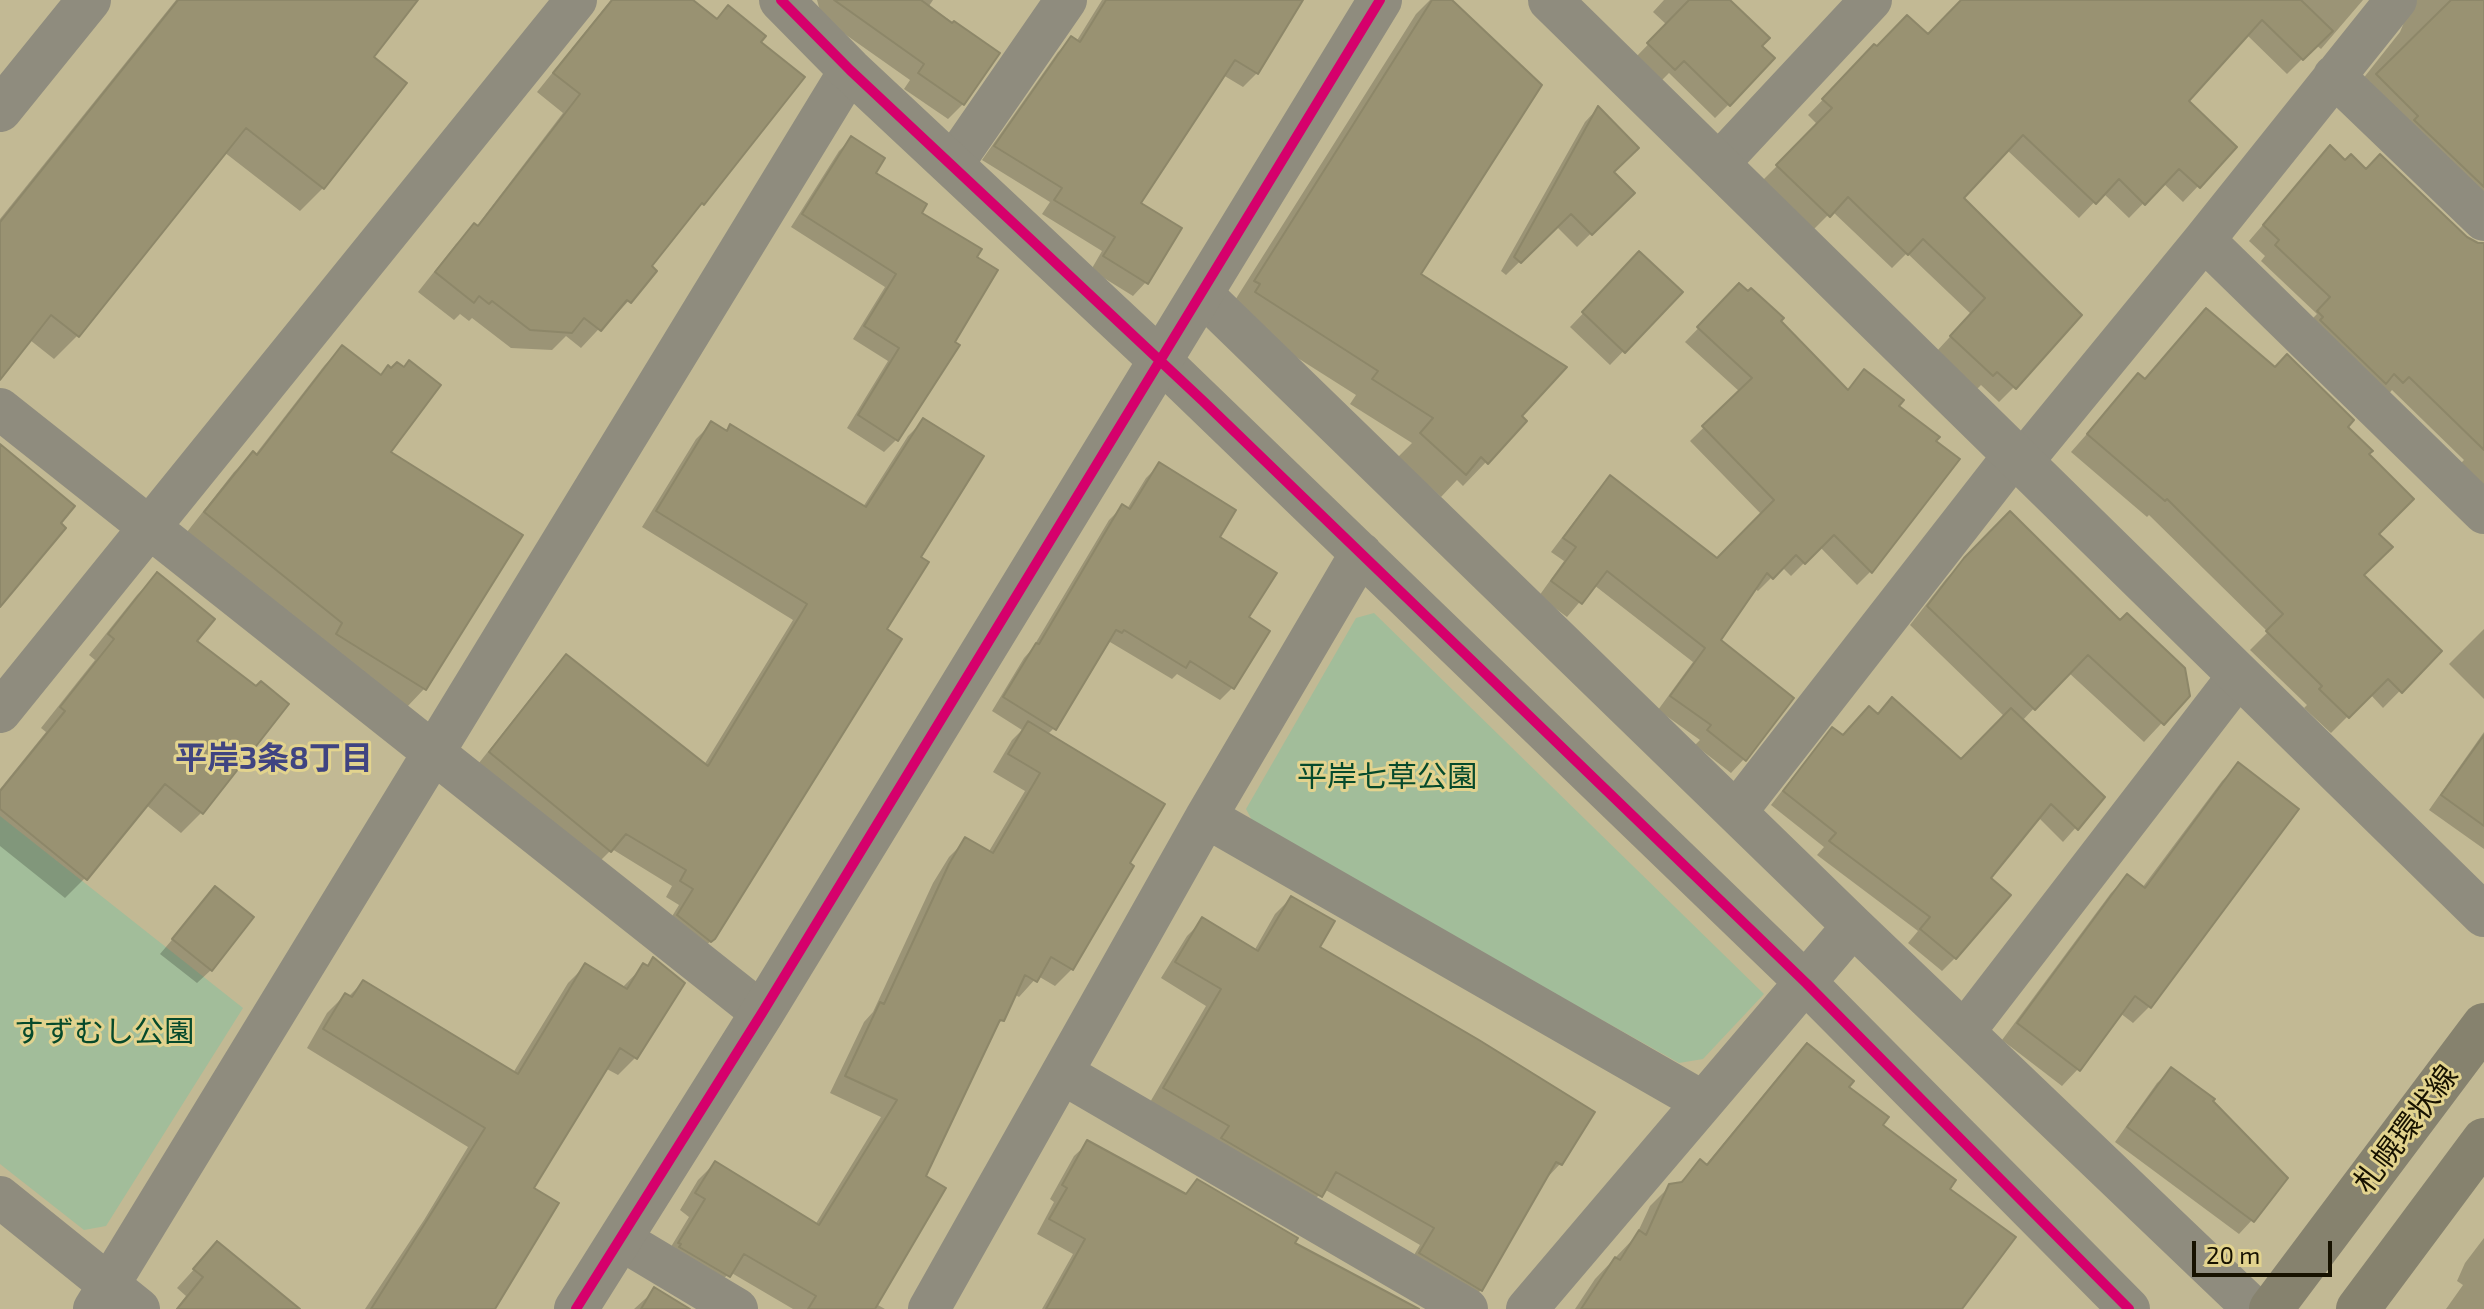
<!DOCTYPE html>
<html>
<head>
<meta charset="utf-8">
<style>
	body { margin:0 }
	#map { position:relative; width:2484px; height:1309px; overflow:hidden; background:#c2b994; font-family:"Exo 2",sans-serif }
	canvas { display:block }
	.scale { position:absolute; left:2192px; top:1241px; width:140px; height:36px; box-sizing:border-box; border:4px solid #171200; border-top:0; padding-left:10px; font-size:24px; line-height:28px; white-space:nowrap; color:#171200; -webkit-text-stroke:6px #e2d38e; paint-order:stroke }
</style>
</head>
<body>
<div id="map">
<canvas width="2484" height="1309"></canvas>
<div class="scale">20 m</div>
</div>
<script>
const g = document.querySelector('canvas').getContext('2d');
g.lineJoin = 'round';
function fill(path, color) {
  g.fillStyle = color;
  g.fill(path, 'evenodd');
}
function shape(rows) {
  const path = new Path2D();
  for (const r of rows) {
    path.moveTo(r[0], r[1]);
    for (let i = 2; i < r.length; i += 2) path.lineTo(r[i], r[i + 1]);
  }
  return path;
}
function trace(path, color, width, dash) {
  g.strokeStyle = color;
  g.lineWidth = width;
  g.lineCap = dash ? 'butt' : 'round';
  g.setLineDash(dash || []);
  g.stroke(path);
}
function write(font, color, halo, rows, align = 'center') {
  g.font = font + ' "Exo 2","Noto Sans JP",sans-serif';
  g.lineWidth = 6;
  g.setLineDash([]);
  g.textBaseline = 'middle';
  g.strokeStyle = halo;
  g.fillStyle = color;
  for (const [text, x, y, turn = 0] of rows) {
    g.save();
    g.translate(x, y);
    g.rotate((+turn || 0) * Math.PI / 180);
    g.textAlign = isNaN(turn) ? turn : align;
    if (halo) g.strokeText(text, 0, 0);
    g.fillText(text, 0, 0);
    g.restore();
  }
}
const green = shape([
	[1374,613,1764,994,1703,1059,1679,1063,1255,826,1246,809,1356,618],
	[0,816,243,1008,106,1226,84,1230,0,1164]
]);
const shadow = shape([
	[176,0,416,0,371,57,323,188,300,211,224,152,77,336,54,359,30,340,0,373,0,219],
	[611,0,690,0,716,21,758,42,802,77,702,204,686,220,649,266,655,272,611,320,609,318,581,348,566,336,552,350,511,348,472,318,469,321,460,314,454,320,418,292,456,244,476,227,563,113,537,92],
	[817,0,933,0,929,6,998,53,963,104,948,119,904,89,910,80,822,18],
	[1102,0,1294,0,1257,73,1243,87,1223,75,1138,203,1146,282,1133,296,1091,270,1102,251,1042,214,1050,202,982,160,1058,52,1072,39,1076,42],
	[1430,0,1449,0,1418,275,1519,416,1486,462,1463,486,1457,480,1441,497,1398,457,1412,443,1350,404,1356,395,1233,317,1232,305,1416,14],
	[1664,0,1727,0,1760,46,1729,104,1715,118,1669,73,1660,82,1635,58,1667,25,1653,12],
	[1964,0,2363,0,2321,49,2316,45,2287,74,2246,34,2186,101,2235,147,2183,202,2163,183,2129,218,2103,193,2079,218,2007,150,1962,198,2014,387,1999,402,1981,385,1976,390,1936,352,1971,314,1907,253,1892,268,1832,211,1813,230,1762,181,1818,125,1808,115,1874,47,1928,37],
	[2398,0,2484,0,2484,216,2358,85,2400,32,2405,20],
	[1598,108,1612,172,1632,193,1577,247,1556,226,1506,275,1501,271,1585,122],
	[851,139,873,173,919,214,952,343,957,346,896,440,884,452,847,428,888,361,853,339,885,287,791,227,839,151],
	[2316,163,2345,163,2366,171,2466,239,2477,245,2484,245,2484,492,2458,466,2464,460,2392,390,2387,396,2303,328,2317,314,2261,261,2265,256,2249,241],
	[1640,254,1680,292,1610,365,1570,327],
	[1739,286,1779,321,1846,391,1864,372,1896,406,1871,571,1857,585,1820,547,1791,576,1782,567,1758,591,1754,588,1718,640,1744,759,1731,773,1695,745,1700,740,1658,710,1693,662,1594,585,1567,617,1539,596,1564,561,1551,552,1597,491,1610,477,1717,560,1762,515,1690,441,1740,392,1685,342],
	[342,347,380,376,388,368,388,452,520,536,424,689,406,708,187,532,234,472,253,454,255,455,324,366],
	[2138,376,2144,380,2345,427,2367,455,2376,534,2361,575,2439,651,2383,708,2370,694,2331,733,2304,708,2307,705,2250,650,2268,632,2149,515,2147,517,2071,452],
	[923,421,918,558,884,630,714,938,697,954,663,931,679,905,666,897,672,886,612,849,595,866,475,768,551,672,566,656,704,765,793,620,642,527,696,439,711,424,725,432,731,427,863,507,908,436],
	[1159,465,1217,538,1246,618,1233,687,1220,700,1177,674,1172,679,1110,642,1105,644,1054,728,1047,735,1127,864,1131,866,1072,969,1055,986,1038,976,1019,997,1014,994,1002,1020,994,1028,924,1177,876,1304,885,1309,793,1309,730,1272,711,1292,663,1260,689,1217,680,1210,698,1180,715,1163,815,1225,881,1117,830,1093,864,1022,873,1012,933,883,949,857,966,840,988,853,1025,791,993,772,1012,740,1022,730,992,711,1024,658,1032,649,1109,520,1122,507,1127,509,1146,478],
	[2010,514,2187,696,2144,742,2068,672,2022,721,2102,798,2063,842,2038,817,1988,878,1955,958,1942,971,1908,943,1918,931,1817,855,1824,847,1771,805,1819,743,1833,730,1842,737,1877,716,1961,762,2005,717,1910,625,1946,579],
	[157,575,194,641,256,688,286,704,201,813,181,833,145,804,85,878,65,898,0,846,0,789,46,732,41,728,95,660,89,655,137,595],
	[2484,629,2484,699,2449,664],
	[2484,732,2484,849,2429,810],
	[2238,765,2149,1007,2133,1023,2120,1013,2078,1069,2062,1086,2002,1040,2111,893,2127,877,2142,888,2222,781],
	[215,889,211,970,197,983,160,954],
	[1291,898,1317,948,1560,1164,1545,1180,1481,1290,1465,1306,1405,1270,1420,1245,1324,1189,1305,1211,1149,1104,1206,1006,1161,978,1187,936,1203,920,1254,951,1275,914],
	[653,960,636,1057,618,1075,605,1068,532,1189,494,1309,365,1309,424,1220,468,1147,307,1048,327,1013,345,995,348,997,363,982,513,1073,568,983,586,965,622,988,643,966,646,967],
	[1808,1046,1880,1125,1947,1189,1960,1309,1575,1309,1595,1279,1636,1236,1650,1206,1670,1186,1678,1184,1701,1162,1705,1166,1788,1065],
	[2171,1070,2252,1220,2239,1234,2115,1142,2157,1083],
	[1088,1143,1184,1195,1197,1182,1292,1244,1414,1309,1042,1309,1073,1254,1037,1234,1054,1202,1050,1199,1074,1156],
	[2484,1238,2484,1309,2446,1309,2463,1285,2457,1281,2465,1263],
	[217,1244,297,1309,176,1309,186,1296,177,1288],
	[655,1290,686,1309,634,1309]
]);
const building = shape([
	[178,0,418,0,374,57,407,83,324,189,246,128,79,337,51,315,0,380,0,222,178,0],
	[612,0,693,0,717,19,728,5,766,36,761,42,805,77,704,205,702,203,652,266,657,271,631,303,627,300,601,331,584,318,572,333,530,330,492,301,489,304,479,296,474,303,435,272,474,223,478,226,580,94,553,73,612,0],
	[834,0,921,0,952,23,954,21,1000,53,964,105,918,73,924,64,834,0],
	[1106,0,1303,0,1258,74,1235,60,1141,203,1182,228,1148,284,1103,256,1115,237,1054,200,1062,188,994,146,1071,36,1080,42,1106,0],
	[1432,0,1452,0,1542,85,1421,274,1567,367,1522,416,1527,421,1488,464,1481,457,1466,475,1420,433,1433,418,1372,379,1378,371,1255,292,1260,284,1254,281,1432,0],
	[1689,0,1730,0,1770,38,1762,46,1775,58,1730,106,1684,61,1675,70,1647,43,1689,0],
	[1961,0,2301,0,2333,31,2303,60,2262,20,2189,101,2237,147,2200,188,2179,169,2145,205,2119,179,2096,204,2023,135,1964,198,2082,315,2016,389,1997,372,1993,376,1950,336,1985,298,1923,239,1908,255,1848,197,1830,217,1776,165,1832,108,1822,99,1874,44,1877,46,1907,15,1928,34,1961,0],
	[2451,0,2484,0,2484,187,2414,120,2418,116,2376,74,2451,0],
	[1598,106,1639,148,1614,172,1635,193,1592,235,1571,214,1521,263,1514,257,1598,106],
	[851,136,885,158,876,173,927,204,922,213,982,249,977,257,998,270,955,342,960,345,898,441,858,415,899,348,864,326,896,274,802,214,851,136],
	[2330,145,2345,160,2351,154,2366,169,2380,154,2467,237,2478,243,2484,243,2484,450,2409,377,2403,383,2394,374,2386,384,2320,320,2323,317,2317,311,2330,297,2275,245,2279,240,2263,225,2330,145],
	[1639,251,1683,292,1625,353,1582,312,1639,251],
	[1739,283,1748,291,1751,288,1784,318,1781,321,1848,390,1864,369,1904,400,1899,406,1940,437,1936,441,1960,459,1872,573,1834,535,1805,564,1796,555,1773,579,1767,573,1721,640,1794,698,1746,761,1707,730,1711,725,1670,696,1705,648,1607,571,1582,604,1551,581,1576,547,1563,538,1610,475,1717,558,1774,500,1702,426,1752,378,1697,327,1739,283],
	[2206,308,2275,367,2287,354,2354,420,2348,427,2373,451,2369,454,2414,499,2379,534,2393,547,2364,575,2442,651,2402,693,2388,679,2349,718,2319,689,2322,686,2266,631,2283,614,2167,499,2165,501,2087,434,2138,373,2145,379,2206,308],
	[342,345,381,375,388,365,391,368,397,362,404,367,409,360,441,385,391,452,523,535,426,690,336,634,342,623,204,512,253,451,257,455,342,345],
	[923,418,984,456,921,557,929,562,887,629,902,639,715,939,711,942,677,915,693,889,680,881,686,870,626,834,611,852,489,752,566,654,708,766,807,604,656,511,711,421,727,431,730,424,866,507,923,418],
	[0,444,75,506,61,523,66,528,0,607,0,444],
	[1159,462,1236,510,1220,537,1277,573,1249,617,1270,631,1234,689,1190,661,1186,668,1124,630,1122,633,1116,630,1056,730,1003,697,1036,643,1039,644,1122,504,1130,509,1159,462],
	[2010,511,2120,620,2127,613,2185,668,2190,696,2164,725,2088,655,2035,710,1927,606,1964,558,2010,511],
	[157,572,215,619,197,641,256,686,261,681,289,704,203,814,165,784,87,880,0,809,0,791,65,711,60,707,114,639,108,634,157,572],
	[1892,697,1961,759,2011,708,2105,797,2078,830,2051,804,1991,878,2011,895,1956,959,1920,929,1930,917,1829,841,1836,833,1783,791,1832,727,1843,735,1869,706,1878,714,1892,697],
	[1028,721,1165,804,1130,863,1134,866,1073,970,1051,957,1037,982,1025,975,1004,1021,1000,1020,926,1176,946,1188,875,1309,808,1309,816,1296,744,1254,730,1277,679,1247,681,1244,678,1243,705,1199,695,1193,715,1161,819,1225,897,1100,845,1076,880,1002,884,1004,949,864,965,837,993,853,1040,773,1008,754,1028,721],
	[2484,735,2484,826,2441,795,2484,735],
	[2238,762,2299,809,2151,1008,2135,996,2080,1071,2017,1023,2127,874,2145,888,2238,762],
	[215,886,254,917,212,971,172,939,215,886],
	[1291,896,1335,921,1320,947,1479,1040,1595,1112,1562,1165,1556,1162,1482,1291,1419,1253,1434,1228,1336,1172,1322,1197,1221,1138,1229,1126,1163,1088,1221,989,1175,962,1202,917,1258,951,1291,896],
	[653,957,685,983,637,1059,620,1048,534,1188,559,1203,495,1309,371,1309,485,1128,323,1029,345,993,352,997,363,980,518,1074,585,963,627,989,643,963,648,966,653,957],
	[1807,1043,1854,1081,1849,1087,1889,1117,1883,1125,1956,1180,1950,1189,2016,1237,1962,1309,1581,1309,1615,1257,1620,1260,1639,1230,1646,1235,1669,1184,1682,1182,1700,1159,1707,1165,1807,1043],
	[2171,1067,2215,1099,2213,1101,2288,1178,2254,1222,2127,1127,2171,1067],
	[1087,1140,1186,1194,1197,1179,1298,1238,1295,1243,1419,1309,1046,1309,1085,1239,1049,1219,1067,1188,1062,1185,1087,1140],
	[217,1241,300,1309,177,1309,203,1277,193,1269,217,1241],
	[654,1287,690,1309,641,1309,654,1287]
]);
const minor = shape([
	[2334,76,2484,220],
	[952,165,1066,0],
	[1717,165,1871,0],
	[2204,240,2484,513],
	[1201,293,1853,926,2254,1309],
	[1159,359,1806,983,2129,1309],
	[0,409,762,1013],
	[2022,462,2204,240,2396,0],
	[0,712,576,0],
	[1736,812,2015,454],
	[1206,817,1703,1102],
	[1964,1032,2239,675],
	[1062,1073,1467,1309],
	[0,1197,139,1309],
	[620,1239,737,1309],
	[94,1309,850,70],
	[929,1309,1206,817,1361,553],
	[1527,1309,1853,926]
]);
const tertiary = shape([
	[781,0,850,70,1159,359],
	[1550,0,2484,915],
	[0,110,89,0],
	[576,1309,762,1013,1380,0]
]);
const primary = shape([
	[2271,1309,2484,1025],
	[2358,1309,2484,1140]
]);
const cycleway = shape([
	[781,0,850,70,1203,401,1806,983,2129,1309],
	[576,1309,762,1013,1380,0]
]);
const parkNames = [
	["平岸七草公園",1387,777],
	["すずむし公園",104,1032]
];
const streetNames = [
	["札幌環状線",2406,1129,-53]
];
const neighbourhoodNames = [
	["平岸3条8丁目",274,758]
];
fill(green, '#a2bd9a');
fill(shadow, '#0003');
fill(building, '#999272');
trace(building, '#8d8769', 2);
trace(minor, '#8f8c7e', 42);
trace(tertiary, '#8f8c7e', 44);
trace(primary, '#86826e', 44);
trace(cycleway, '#d6006c', 10);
write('30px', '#064a2c', '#e2d38e', parkNames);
write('30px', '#171200', '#e2d38e', streetNames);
write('bold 32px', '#404481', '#e2d38e', neighbourhoodNames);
</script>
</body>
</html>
